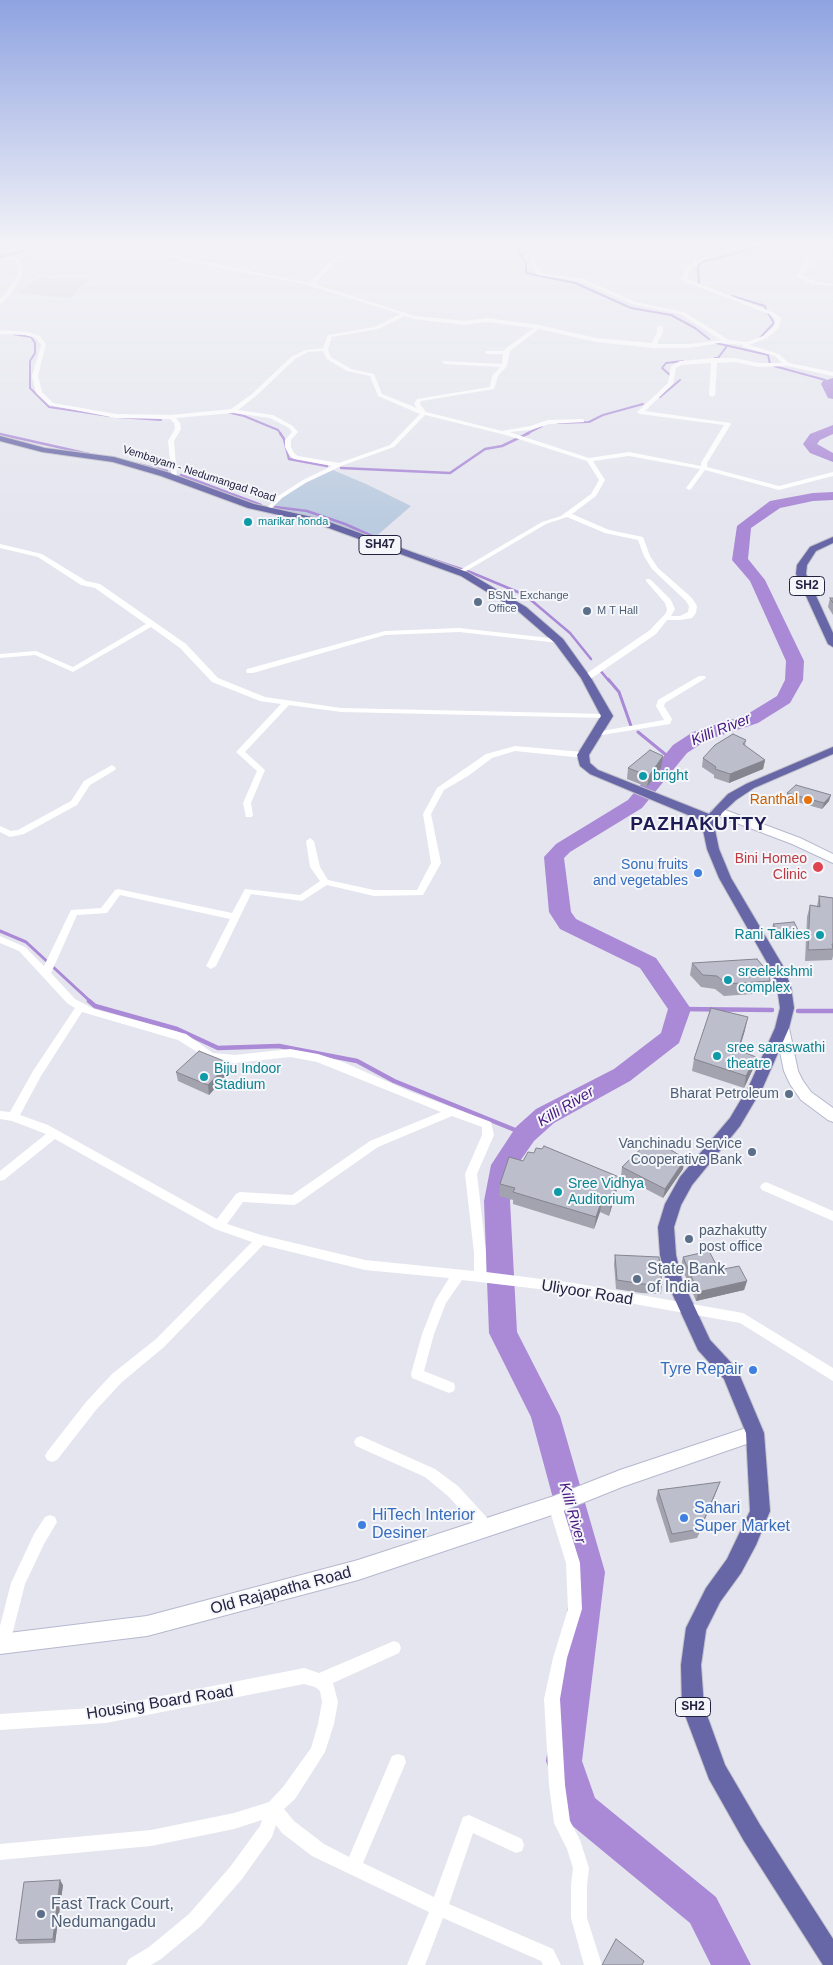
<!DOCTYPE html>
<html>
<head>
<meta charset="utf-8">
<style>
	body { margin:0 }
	canvas { display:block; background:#e4e5ee }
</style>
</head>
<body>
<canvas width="833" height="1965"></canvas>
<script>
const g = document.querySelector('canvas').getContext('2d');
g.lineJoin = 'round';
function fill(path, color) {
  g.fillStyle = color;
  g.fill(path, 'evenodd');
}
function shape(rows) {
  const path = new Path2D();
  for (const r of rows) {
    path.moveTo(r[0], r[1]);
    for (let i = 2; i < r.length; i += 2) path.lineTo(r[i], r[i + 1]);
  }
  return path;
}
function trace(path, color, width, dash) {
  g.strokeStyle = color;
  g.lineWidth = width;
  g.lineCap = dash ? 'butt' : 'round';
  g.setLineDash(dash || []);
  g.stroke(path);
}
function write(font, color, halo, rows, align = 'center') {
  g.font = font + ' Helvetica,sans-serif';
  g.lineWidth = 4;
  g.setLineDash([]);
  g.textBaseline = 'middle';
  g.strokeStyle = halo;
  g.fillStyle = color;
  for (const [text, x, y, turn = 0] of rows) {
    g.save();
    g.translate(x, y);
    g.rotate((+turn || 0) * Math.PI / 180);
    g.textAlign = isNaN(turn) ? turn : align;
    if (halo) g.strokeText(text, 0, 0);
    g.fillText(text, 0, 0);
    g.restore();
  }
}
const built = shape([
	[37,278,54,279,92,279,80,287,71,298,19,293]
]);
const green = shape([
	[333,470,366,484,411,506,373,539,293,512,270,511,271,505,301,485]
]);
const streamFar3 = shape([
	[0,244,26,250,0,257],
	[526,244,520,249,519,253,526,262,526,273,575,283,631,308,671,315,695,328,709,339],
	[814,244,827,244],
	[699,286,698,266,702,262,759,247,790,244],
	[732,296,765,306,766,310],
	[13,334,31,337,35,343,35,353,30,361,30,388,49,407,109,416],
	[759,339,774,323,768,313],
	[716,343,768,355,770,364],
	[715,358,718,358,727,346],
	[774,366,825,380,827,384],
	[670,375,662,368,666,363,683,361],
	[660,397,680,380],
	[227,412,244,416,278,430,281,434],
	[116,417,161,420],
	[558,423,589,422,603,415,643,404],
	[526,434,542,426]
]);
const streamFar2 = shape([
	[280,433,284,439,289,459,327,466],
	[0,434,89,454],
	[125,461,167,471],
	[341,468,450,473,485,449,502,446,529,433],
	[181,475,261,505],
	[275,507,307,511,345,524,397,547],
	[422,556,470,572,525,595,570,633,591,659],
	[599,669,609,681]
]);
const streamFar1 = shape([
	[608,679,619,692,631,726],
	[638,732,671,759],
	[0,931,26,942,91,1002]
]);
const stream = shape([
	[89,1001,95,1006,177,1029,218,1048,279,1046,357,1061,394,1081,525,1134],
	[680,1009,772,1010],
	[798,1011,833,1011]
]);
const river = shape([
	[833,378,833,399,828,398,821,384,823,381,833,378],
	[833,425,833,434,820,440,817,444,833,453,833,462,810,453,803,444,810,434,833,425],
	[833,492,833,500,813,501,780,508,751,528,748,559,765,580,804,661,803,680,790,703,758,723,707,740,687,753,642,808,570,852,564,858,571,912,576,919,656,958,691,1009,679,1043,630,1081,554,1123,534,1141,516,1167,510,1201,517,1332,560,1416,605,1572,582,1761,595,1798,716,1897,751,1965,711,1965,690,1923,569,1823,546,1761,573,1572,531,1417,489,1333,484,1201,491,1165,516,1127,536,1109,614,1069,661,1033,668,1009,640,968,560,929,549,912,544,857,556,844,628,800,673,745,693,732,746,715,777,696,785,680,786,661,750,581,732,560,737,526,770,501,813,493,833,492]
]);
const minor = shape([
	[4,244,10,244,37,251,61,244,67,244,20,259,23,273,10,295,0,304,0,299,6,293,19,273,16,260,0,261,0,259,18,257,33,252,4,244],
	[109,244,116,244,310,283,331,260,352,248,351,244,355,244,356,249,335,262,314,284,415,316,465,321,486,318,539,325,596,338,652,343,657,332,657,327,660,325,663,327,663,332,657,344,689,344,721,340,680,314,632,304,580,281,538,275,533,267,527,250,533,244,537,244,531,250,537,267,542,273,583,279,636,302,684,312,729,340,747,342,763,336,774,326,775,319,769,314,683,281,682,277,685,269,700,258,704,258,704,260,689,271,687,279,773,312,781,318,779,328,767,338,749,345,779,354,789,363,833,372,833,376,787,366,759,367,734,362,717,363,715,395,712,397,709,395,711,363,681,365,676,368,673,384,645,411,730,423,731,424,707,463,707,467,779,486,833,472,833,476,779,490,705,470,691,489,689,490,686,488,700,469,629,456,593,461,605,480,596,496,572,514,609,530,643,537,650,556,658,568,692,598,697,606,696,613,692,618,680,620,667,620,656,634,589,680,583,680,583,676,650,630,666,613,667,609,665,603,646,581,646,579,650,579,671,600,675,609,671,616,680,616,688,612,689,606,686,601,652,569,644,556,638,540,605,533,567,517,546,524,461,574,455,573,542,522,561,516,591,494,599,480,587,461,506,435,425,415,394,447,341,466,307,482,282,498,268,512,265,510,278,496,303,480,332,466,294,459,289,455,285,447,285,440,292,432,289,428,270,418,233,413,176,418,180,423,181,429,174,441,177,477,172,478,168,441,175,429,174,423,170,419,116,418,49,405,36,393,32,376,41,345,36,338,25,335,0,334,0,330,28,332,40,336,46,344,38,376,42,392,53,403,116,414,172,415,231,409,252,394,291,357,305,350,323,348,328,335,375,327,400,314,301,283,229,270,109,244],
	[405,316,414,319,465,325,486,322,534,328,505,349,504,351,485,351,485,353,487,354,503,354,502,364,443,361,442,362,445,364,500,367,492,376,490,387,417,399,414,404,417,408,382,394,374,374,351,369,331,357,328,349,332,337,378,329,405,316],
	[539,329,596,342,653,348,689,348,719,343,743,345,743,347,775,356,782,363,759,363,734,358,714,358,680,361,671,366,668,383,637,412,640,414,724,425,701,463,701,466,629,452,589,458,509,432,531,430,549,424,584,422,584,420,582,419,548,420,530,426,502,431,426,412,420,404,421,401,494,389,498,376,507,366,510,351,539,329],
	[323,351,327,359,347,371,370,376,378,396,420,414,390,445,339,463,298,456,294,453,291,447,291,440,298,432,293,426,273,415,238,410,256,396,295,359,308,352,323,351],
	[796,244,800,244,805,255,811,261,802,275,817,282,833,284,833,286,814,284,797,277,799,271,807,261,801,256,796,244],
	[0,544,42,554,86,581,100,584,186,644,218,678,265,697,341,708,607,714,611,716,607,718,341,712,289,705,245,752,265,770,251,803,253,815,252,817,246,817,243,803,257,771,236,752,281,704,260,701,212,682,180,648,151,627,73,672,35,655,0,658,0,654,36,651,73,667,146,624,95,588,81,585,38,557,0,548,0,544],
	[459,628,559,639,563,641,559,643,459,632,385,635,253,673,247,673,246,671,247,669,385,631,459,628],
	[699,676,705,676,706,678,665,703,664,706,672,719,670,724,596,736,592,734,596,732,664,720,656,706,658,700,699,676],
	[515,746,583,752,587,755,583,758,515,751,492,758,468,776,444,790,431,814,441,863,423,895,374,896,327,885,302,901,251,894,216,966,211,969,206,966,230,919,120,895,107,913,77,915,51,973,75,999,94,1009,186,1034,213,1053,235,1055,290,1049,318,1054,343,1062,411,1092,491,1122,494,1135,477,1174,486,1253,486,1272,573,1283,743,1313,833,1368,833,1381,740,1323,573,1293,462,1280,446,1303,434,1334,424,1371,454,1383,455,1387,454,1391,449,1393,412,1378,411,1374,422,1334,435,1301,449,1278,365,1270,263,1245,164,1347,122,1382,96,1410,57,1460,52,1462,47,1460,45,1456,47,1452,86,1402,112,1374,156,1339,252,1242,215,1229,55,1139,4,1180,0,1181,0,1171,46,1134,12,1121,0,1119,0,1111,10,1112,33,1071,75,1008,67,1003,19,951,0,943,0,936,25,947,44,966,71,910,101,908,115,890,118,889,232,913,245,889,300,895,320,881,310,867,306,841,310,838,314,841,320,867,328,880,374,890,417,890,431,863,423,814,437,788,486,754,515,746],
	[82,1012,178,1040,210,1060,235,1063,290,1057,317,1062,441,1112,370,1141,292,1195,240,1192,236,1194,217,1219,48,1125,20,1115,41,1076,82,1012],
	[452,1116,482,1127,482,1135,465,1174,474,1253,474,1271,365,1260,261,1235,227,1224,243,1202,294,1205,298,1203,378,1147,452,1116],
	[112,765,116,768,115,770,90,785,77,805,24,834,10,837,0,832,0,826,11,831,18,830,71,801,84,781,112,765],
	[766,1182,833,1211,833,1221,762,1190,760,1187,762,1184,766,1182],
	[361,1436,435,1469,458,1486,491,1522,493,1527,491,1532,486,1534,481,1532,448,1496,425,1477,356,1446,354,1442,356,1438,361,1436],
	[555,1498,560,1500,562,1505,580,1563,582,1609,567,1658,560,1699,565,1785,570,1821,580,1840,589,1868,587,1886,587,1918,602,1965,584,1965,571,1918,571,1886,573,1868,567,1849,554,1823,549,1785,544,1699,553,1658,568,1609,566,1563,548,1505,550,1500,555,1498],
	[50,1515,55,1517,57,1522,44,1544,25,1584,10,1643,8,1648,3,1650,0,1649,0,1626,11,1583,34,1534,45,1517,50,1515],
	[394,1641,399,1643,401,1648,399,1653,333,1683,338,1702,334,1724,325,1752,295,1799,284,1809,294,1821,324,1844,349,1857,392,1756,398,1754,404,1756,406,1762,363,1863,434,1897,463,1817,469,1815,522,1839,524,1845,522,1851,516,1853,473,1833,449,1904,553,1949,561,1965,543,1965,541,1961,443,1918,425,1965,407,1965,429,1912,312,1856,282,1833,276,1825,272,1837,242,1879,201,1926,161,1959,151,1965,126,1965,129,1959,149,1947,189,1914,230,1867,260,1826,262,1820,234,1829,151,1846,0,1860,0,1844,151,1830,234,1813,269,1802,283,1787,311,1748,318,1724,322,1702,320,1691,315,1687,304,1684,106,1723,0,1730,0,1714,106,1707,304,1668,319,1673,394,1641]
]);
const secondary = shape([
	[717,807,800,838,833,854,833,863,792,844,713,814,711,811,717,807],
	[782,1023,787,1024,789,1028,798,1071,803,1081,811,1092,833,1108,833,1122,828,1120,801,1100,790,1084,784,1071,775,1028,777,1024,782,1023],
	[755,1425,761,1427,764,1433,761,1439,622,1487,555,1514,358,1580,147,1636,0,1654,0,1634,147,1616,358,1560,554,1496,620,1470,755,1425]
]);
const primary = shape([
	[0,436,45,448,114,457,167,472,254,504,321,519,467,572,526,607,563,639,591,678,613,716,589,755,590,763,598,770,709,814,728,794,746,784,833,747,833,754,754,788,736,800,722,813,718,820,715,830,719,849,731,878,783,966,791,987,794,1008,789,1028,763,1087,740,1126,692,1185,681,1205,674,1227,676,1255,682,1280,710,1340,737,1369,764,1433,770,1511,756,1545,741,1573,720,1602,706,1630,701,1665,704,1707,725,1765,760,1825,833,1939,833,1965,823,1965,744,1841,709,1779,682,1707,681,1665,686,1628,706,1588,727,1559,750,1511,746,1433,724,1379,698,1350,666,1280,660,1255,658,1227,665,1204,680,1177,730,1118,749,1086,775,1028,780,1008,777,987,769,966,719,878,707,849,703,830,705,822,590,774,580,766,577,755,601,716,581,678,555,643,518,611,461,576,315,523,248,508,161,476,113,462,42,452,0,441,0,436],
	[833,537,833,543,816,551,807,565,806,574,833,633,833,647,828,644,796,574,797,565,810,547,833,537]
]);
const wall = shape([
	[830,598,833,598,833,615,828,607],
	[746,740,745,746,765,760,763,769,729,783,714,778,714,775,702,767,703,758],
	[663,756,661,768,647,787,627,779,628,768],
	[787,793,829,801,822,809,786,799],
	[819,896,833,898,833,956,832,960,805,961,807,917,810,905,817,906],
	[773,924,799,932,798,938,778,940,772,930],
	[692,963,770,981,767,993,724,996,715,989,701,987,690,975],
	[745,1030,739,1051,753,1069,744,1088,692,1071,694,1059],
	[176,1072,230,1072,209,1095,178,1081],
	[622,1167,683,1169,663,1198,621,1176],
	[500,1184,617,1189,609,1216,600,1212,594,1229,513,1204,513,1200,499,1196],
	[615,1255,662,1285,661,1294,641,1293,616,1289,614,1264],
	[683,1257,747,1281,744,1290,696,1301,681,1266],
	[658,1490,717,1490,697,1538,670,1543,656,1499],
	[63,1885,55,1943,19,1944,16,1940]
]);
const shadedWall = shape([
	[663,756,661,768,647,787,649,776],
	[765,760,763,769,729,783,730,774],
	[831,795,829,801,822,809,824,803],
	[748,1017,745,1030,735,1062,738,1050],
	[756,1057,753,1069,744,1088,746,1076],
	[229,1063,230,1072,209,1095,208,1085],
	[685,1159,683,1169,663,1198,665,1189],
	[619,1177,617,1189,609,1216,611,1204],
	[602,1200,600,1212,594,1229,596,1217],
	[747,1281,744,1290,696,1301,698,1292],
	[720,1482,717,1490,697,1538,700,1529],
	[60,1880,63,1885,55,1943,53,1939]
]);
const building = shape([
	[830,598,833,598,833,603,830,598],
	[733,734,746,740,743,744,765,760,730,774,715,769,716,767,703,758,715,745,733,734],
	[650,750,663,756,649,776,628,768,650,750],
	[796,785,831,795,824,803,787,793,796,785],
	[819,896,833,898,833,944,832,944,833,949,808,950,810,905,820,907,819,896],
	[794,922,799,932,780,934,773,924,794,922],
	[757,959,769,973,770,981,727,984,717,976,703,975,692,963,757,959],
	[711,1008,748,1017,738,1050,756,1057,746,1076,694,1059,711,1008],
	[199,1051,229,1063,208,1085,176,1072,199,1051],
	[648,1142,662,1149,665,1146,685,1159,665,1189,622,1167,648,1142],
	[544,1146,619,1177,611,1204,602,1200,596,1217,513,1192,515,1188,500,1184,509,1157,523,1161,528,1152,534,1153,536,1148,542,1149,544,1146],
	[709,1251,719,1270,739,1266,747,1281,698,1292,683,1257,709,1251],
	[615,1255,659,1257,662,1285,643,1284,617,1280,615,1255],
	[720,1482,700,1529,672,1534,658,1490,720,1482],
	[60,1880,53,1939,16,1940,24,1882,60,1880],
	[616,1939,644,1961,642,1965,602,1965,616,1939]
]);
const markers = [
	[248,522,5,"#0f9aa8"],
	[478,602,5,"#5c6f8a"],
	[587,611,5,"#5c6f8a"],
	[643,776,5,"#0f9aa8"],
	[808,800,5,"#e8710a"],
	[818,867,6,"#e0444e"],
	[698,873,5,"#3f7fe0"],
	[820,935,5,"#0f9aa8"],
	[728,980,5,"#0f9aa8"],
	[717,1056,5,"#0f9aa8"],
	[204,1077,5,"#0f9aa8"],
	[789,1094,5,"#5c6f8a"],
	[752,1152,5,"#5c6f8a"],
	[558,1192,5,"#0f9aa8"],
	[689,1239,5,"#5c6f8a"],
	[637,1279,5,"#5c6f8a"],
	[753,1370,5,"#3f7fe0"],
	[684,1518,5,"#3f7fe0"],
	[362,1525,5,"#3f7fe0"],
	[41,1914,5,"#5c6f8a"]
];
const farStreetnames = [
	["Vembayam - Nedumangad Road",199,474,18]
];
const farCulturenames = [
	["marikar honda",258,522]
];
const farServicenames = [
	["BSNL Exchange",488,596],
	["Office",488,609],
	["M T Hall",597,611]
];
const shields = [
	[380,545,42],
	[807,586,35],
	[693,1707,35]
];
const shieldNames = [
	["SH47",380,545],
	["SH2",807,586],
	["SH2",693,1707]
];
const cultureNames = [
	["bright",653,776],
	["Rani Talkies",810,935,"right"],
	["sreelekshmi",738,972],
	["complex",738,988],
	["sree saraswathi",727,1048],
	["theatre",727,1064],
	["Biju Indoor",214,1069],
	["Stadium",214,1085],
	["Sree Vidhya",568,1184],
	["Auditorium",568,1200]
];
const foodNames = [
	["Ranthal",798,800]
];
const healthNames = [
	["Bini Homeo",807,859],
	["Clinic",807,875]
];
const shopNames = [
	["Sonu fruits",688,865],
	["and vegetables",688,881]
];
const serviceNames = [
	["Bharat Petroleum",779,1094],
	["Vanchinadu Service",742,1144],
	["Cooperative Bank",742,1160],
	["pazhakutty",699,1231,"left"],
	["post office",699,1247,"left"]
];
const waterNames = [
	["Killi River",721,730,-22],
	["Killi River",566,1107,-31],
	["Killi River",572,1513,74]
];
const nearServicenames = [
	["State Bank",647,1270],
	["of India",647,1288],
	["Fast Track Court,",51,1905],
	["Nedumangadu",51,1923]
];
const nearStreetnames = [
	["Uliyoor Road",587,1293,9],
	["Old Rajapatha Road",281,1591,-15],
	["Housing Board Road",160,1703,-9]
];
const nearShopnames = [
	["Tyre Repair",743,1370,"right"],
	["Sahari",694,1509],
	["Super Market",694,1527],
	["HiTech Interior",372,1516],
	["Desiner",372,1534]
];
const districtNames = [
	["PAZHAKUTTY",699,825]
];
fill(built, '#d5d7e2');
fill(green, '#bccce0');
trace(streamFar3, '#aa89d6', 2);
trace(streamFar2, '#aa89d6', 2.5);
trace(streamFar1, '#aa89d6', 3);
trace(stream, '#aa89d6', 4.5);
fill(river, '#aa89d6');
trace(secondary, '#b6b8ce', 2);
trace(primary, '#c1c1ca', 2);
fill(minor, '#fff');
fill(secondary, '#fff');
fill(primary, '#6766a6');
fill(wall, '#a3a3af');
fill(shadedWall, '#84858f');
fill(building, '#bdbecc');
trace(building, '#84858f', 1);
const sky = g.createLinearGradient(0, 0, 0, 519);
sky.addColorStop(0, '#8fa3e1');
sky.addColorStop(0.47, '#f3f3f7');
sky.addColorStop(1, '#f3f3f700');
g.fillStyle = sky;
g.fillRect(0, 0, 833, 519);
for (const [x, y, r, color] of markers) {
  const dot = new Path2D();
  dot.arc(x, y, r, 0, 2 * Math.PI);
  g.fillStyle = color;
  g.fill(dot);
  trace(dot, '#f5f6fa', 2);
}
write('11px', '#222241', '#f5f6fa', farStreetnames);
write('11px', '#0d838f', '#f5f6fa', farCulturenames, 'left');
write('11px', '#4e5e75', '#f5f6fa', farServicenames, 'left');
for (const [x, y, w] of shields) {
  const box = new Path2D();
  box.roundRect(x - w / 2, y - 9.5, w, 19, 4);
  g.fillStyle = '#f5f6fa';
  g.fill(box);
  trace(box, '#222241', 1);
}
write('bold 12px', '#222241', null, shieldNames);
write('14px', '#0d838f', '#f5f6fa', cultureNames, 'left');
write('14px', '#c56008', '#f5f6fa', foodNames, 'right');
write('14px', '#be3a42', '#f5f6fa', healthNames, 'right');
write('14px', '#366cbe', '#f5f6fa', shopNames, 'right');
write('14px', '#4e5e75', '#f5f6fa', serviceNames, 'right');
write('italic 15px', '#471881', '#f5f6fa', waterNames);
write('16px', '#4e5e75', '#f5f6fa', nearServicenames, 'left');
write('16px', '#222241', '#f5f6fa', nearStreetnames);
write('16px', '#366cbe', '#f5f6fa', nearShopnames, 'left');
g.letterSpacing = '1px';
write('bold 19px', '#1e1c54', '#f5f6fa', districtNames);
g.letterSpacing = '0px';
</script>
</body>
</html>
